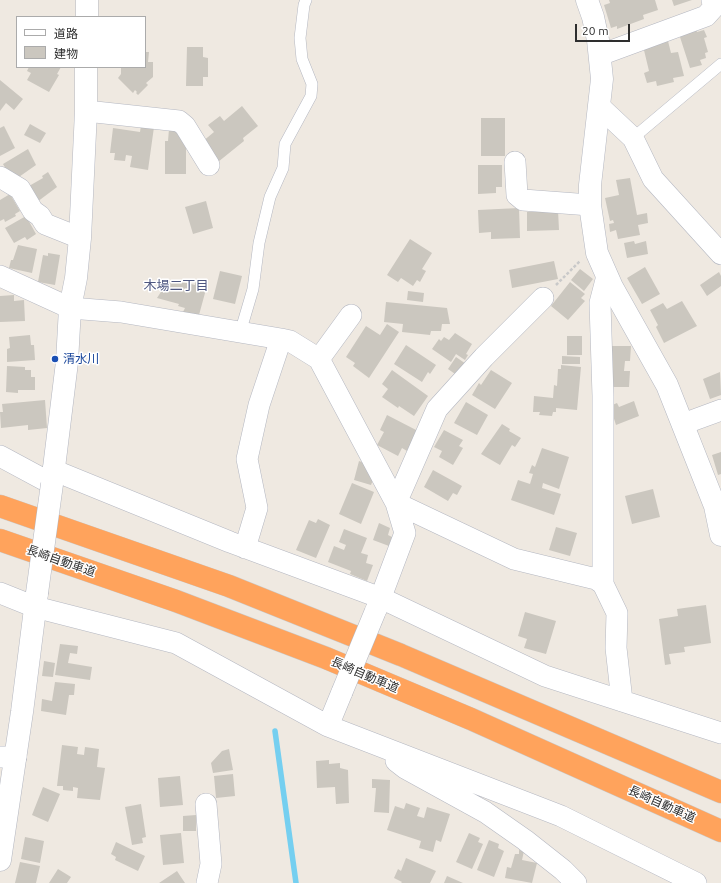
<!DOCTYPE html>
<html>
<head>
<meta charset="utf-8">
<style>
	body { margin:0 }
	#map { position:relative; width:721px; height:883px; overflow:hidden; background:#efe9e1; font-family:Ubuntu,"Noto Sans JP",sans-serif }
	canvas { display:block }
	.legend { position:absolute; left:16px; top:16px; width:130px; height:52px; box-sizing:border-box; background:#fff; border:1px solid #ababab; margin:0; padding:5px 7px; list-style:none; font-size:12px; color:#2e2e2e }
	.legend li { display:flex; align-items:center; gap:8px; height:20px }
	.legend b { width:20px; border:1px solid #ababab }
	.scale { position:absolute; left:575px; top:24px; width:55px; height:18px; box-sizing:border-box; border:2px solid #2e2e2e; border-top:0; padding-left:5px; font-size:12px; line-height:14px; white-space:nowrap; color:#2e2e2e; -webkit-text-stroke:3px #fff; paint-order:stroke }
</style>
</head>
<body>
<div id="map">
<canvas width="721" height="883"></canvas>
<ul class="legend">
<li><b style="height:5px;background:#fff"></b>道路</li>
<li><b style="height:11px;background:#cbc7bf"></b>建物</li>
</ul>
<div class="scale">20 m</div>
</div>
<script>
const g = document.querySelector('canvas').getContext('2d');
g.lineJoin = 'round';
function shape(rows) {
  const path = new Path2D();
  for (const r of rows) {
    path.moveTo(r[0], r[1]);
    for (let i = 2; i < r.length; i += 2) path.lineTo(r[i], r[i + 1]);
  }
  return path;
}
function trace(path, color, width, dash) {
  g.strokeStyle = color;
  g.lineWidth = width;
  g.lineCap = dash ? 'butt' : 'round';
  g.setLineDash(dash || []);
  g.stroke(path);
}
function fill(path, color) {
  g.fillStyle = color;
  g.fill(path, 'evenodd');
}
function write(font, color, halo, rows, align = 'center') {
  g.font = font + ' Ubuntu,"Noto Sans JP",sans-serif';
  g.lineWidth = 3;
  g.setLineDash([]);
  g.textBaseline = 'middle';
  g.strokeStyle = halo;
  g.fillStyle = color;
  for (const [text, x, y, turn = 0] of rows) {
    g.save();
    g.translate(x, y);
    g.rotate((+turn || 0) * Math.PI / 180);
    g.textAlign = isNaN(turn) ? turn : align;
    if (halo) g.strokeText(text, 0, 0);
    g.fillText(text, 0, 0);
    g.restore();
  }
}
const stream = shape([
	[275,731,296,883]
]);
const building = shape([
	[609,0,655,0,658,10,643,15,644,19,617,29,617,26,611,28,604,5,610,3],
	[672,0,692,0,674,6],
	[696,28,697,32,704,30,707,37,704,38,708,52,705,53,706,58,700,60,702,65,690,68,679,34],
	[668,41,671,53,678,52,684,76,673,78,674,82,657,86,656,81,647,83,644,73,649,71,643,46],
	[187,47,203,47,203,57,208,58,208,77,203,77,203,86,186,86],
	[145,52,149,52,148,62,153,62,153,77,146,83,148,85,138,95,136,93,137,92,135,90,133,93,118,78,121,74,121,67,145,67],
	[29,67,61,67,57,74,59,75,49,92,27,80,31,73,27,71],
	[0,80,23,99,14,110,6,103,0,111],
	[242,106,258,126,243,138,244,141,218,162,202,142,214,132,208,125,220,116,224,121],
	[481,118,505,118,505,156,481,156],
	[30,124,46,133,40,143,24,135],
	[141,125,154,127,148,170,130,167,132,156,126,155,125,161,114,160,115,153,110,153,113,128,140,132],
	[4,126,15,148,0,156,0,128],
	[169,129,179,129,186,141,186,174,165,174,165,141,168,141],
	[28,149,36,165,16,179,9,175,3,164],
	[478,165,502,165,502,187,496,187,496,193,478,194],
	[48,172,57,187,37,202,29,186,43,178,42,176],
	[630,178,637,215,647,213,648,223,638,225,640,235,618,239,616,230,610,232,609,224,614,223,613,220,610,221,605,198,619,195,616,180],
	[10,194,20,211,15,214,16,216,5,222,4,219,0,221,0,200],
	[206,201,213,228,193,234,185,207],
	[519,208,520,238,491,239,491,232,479,233,478,210],
	[558,210,559,230,527,231,527,212],
	[26,216,36,234,27,240,25,237,14,243,5,228],
	[410,239,432,253,422,269,426,271,420,282,417,280,413,286,401,278,398,282,387,275],
	[634,241,635,244,646,241,648,254,627,258,624,243],
	[18,245,37,249,32,273,9,268,11,260,13,260],
	[48,253,60,255,55,285,38,282,43,255,48,256],
	[554,261,558,279,512,288,509,270],
	[645,267,660,294,642,304,627,278],
	[580,269,593,279,584,291,571,280],
	[220,271,242,276,235,304,213,299],
	[719,272,721,276,721,286,707,296,700,285],
	[196,279,208,282,199,315,183,312,185,308,178,306,179,304,157,298,168,281,174,283,175,280,195,285],
	[570,282,585,294,581,298,585,301,568,320,551,306],
	[408,291,424,293,423,302,407,300],
	[14,295,14,301,24,300,25,321,0,322,0,296],
	[682,301,697,326,664,343,656,327,658,325,650,310,663,303,667,309],
	[386,302,447,308,450,324,442,324,441,331,431,331,430,335,402,332,403,324,384,322],
	[387,324,399,332,369,378,353,366,355,363,346,357,366,326,380,335],
	[455,333,472,344,466,354,468,355,465,360,456,354,451,362,432,349,439,339,441,341,444,337,449,340],
	[30,335,31,345,34,345,35,360,7,362,7,349,10,348,9,337],
	[567,336,582,336,582,355,567,355],
	[406,345,436,365,430,374,428,372,422,382,394,364],
	[609,346,631,346,630,361,625,361,624,371,630,371,629,387,608,387],
	[562,356,580,357,580,364,562,364],
	[456,357,466,364,458,376,448,369],
	[561,365,581,367,577,410,556,408,556,412,553,412,552,416,539,415,540,412,533,412,534,396,553,398,554,385,557,386,558,369,561,369],
	[7,366,25,367,25,370,31,370,31,377,35,377,35,390,18,390,18,393,6,392],
	[392,370,428,396,414,416,399,406,398,408,382,397,388,389,382,384],
	[491,370,512,383,495,409,472,395,479,383,481,385],
	[720,372,721,395,710,399,703,379],
	[45,400,47,428,28,430,28,425,1,428,0,412,3,412,2,404],
	[634,401,639,416,616,425,610,406,617,403,619,407],
	[466,402,488,415,477,435,454,423],
	[387,415,418,431,407,451,402,448,398,456,377,445,384,432,380,430],
	[502,424,510,429,509,431,521,438,515,447,512,445,500,465,481,454],
	[444,430,463,440,459,446,463,448,453,465,439,457,442,451,434,447],
	[542,448,569,457,559,489,543,483,542,488,561,494,554,515,511,500,518,480,530,484,533,474,529,473,532,465,535,467],
	[721,452,721,474,718,475,712,455],
	[359,461,364,463,373,480,371,485,354,480],
	[433,470,462,486,457,495,453,493,448,501,424,487],
	[352,483,374,492,361,524,339,514],
	[653,489,660,517,632,524,625,496],
	[318,519,330,525,316,558,296,550,309,520,316,523],
	[379,523,390,528,388,535,392,537,389,546,373,540],
	[556,527,577,533,570,556,549,550],
	[344,529,367,538,361,553,368,555,366,563,373,565,367,581,350,574,351,571,328,562,334,546,344,550,346,545,339,542],
	[706,605,711,643,684,647,685,652,669,654,671,664,665,665,659,619,678,616,677,609],
	[525,612,556,621,546,654,524,648,527,639,518,636],
	[60,644,78,646,77,654,70,653,68,663,92,667,90,680,55,675],
	[44,661,55,663,53,677,42,676],
	[55,682,75,684,74,695,69,695,66,715,41,711,42,699,52,701],
	[62,745,78,747,77,754,84,755,85,747,99,749,97,767,105,768,100,800,77,798,78,788,73,787,73,791,63,790,63,786,57,786],
	[229,749,233,770,213,773,211,763,222,751],
	[329,760,329,764,340,763,340,768,348,770,349,803,336,804,335,787,317,788,316,761],
	[233,774,235,796,216,798,214,776],
	[180,776,183,805,160,807,158,778],
	[372,779,390,780,389,813,374,812,376,788,372,788],
	[43,787,60,794,48,822,32,815],
	[406,803,420,808,417,816,424,818,427,807,450,814,441,842,436,840,433,852,419,848,421,841,387,830,395,806,404,809],
	[141,804,146,837,142,838,143,843,132,845,125,807],
	[196,815,196,831,183,831,183,816],
	[181,833,184,863,163,865,160,835],
	[469,833,480,838,478,842,483,844,472,869,456,862],
	[25,837,44,841,40,863,21,859],
	[489,840,499,844,498,848,504,851,494,877,477,870],
	[116,842,145,856,138,871,115,860,116,857,111,854],
	[519,850,524,851,522,860,537,863,532,883,505,878,507,867,511,868,515,854,519,854],
	[406,858,436,871,430,883,401,883,402,882,394,878,398,869,401,871],
	[20,862,40,866,36,883,15,883],
	[58,869,71,877,67,883,49,883],
	[177,871,185,883,159,883],
	[447,876,463,883,444,883]
]);
const path = shape([
	[556,285,580,261]
]);
const service = shape([
	[633,138,721,64],
	[240,333,253,289,259,243,270,197,283,168,285,144,311,96,312,84,302,59,300,38,304,5,306,0]
]);
const minor = shape([
	[600,55,706,16,714,7,712,0],
	[600,107,633,138,653,179,721,254],
	[86,111,179,121,185,126,209,165],
	[515,162,517,195,523,200,590,205],
	[0,177,20,189,33,211,40,216,45,224,80,238],
	[0,276,70,308,121,312,281,339,290,341,319,359,396,503,405,533,376,610],
	[543,298,484,357,437,409,396,503,514,559,596,579,603,584,617,613,616,648,622,701],
	[319,359,351,315],
	[683,424,721,410],
	[0,456,52,484],
	[53,470,230,542,381,598,545,676,721,733],
	[245,548,257,508,247,459,259,405,281,339],
	[603,584,603,396,600,303,607,276],
	[0,593,35,607,176,643,328,726,561,816,696,883],
	[328,726,342,692],
	[0,757,16,757],
	[396,761,405,768,485,812,525,840,563,870,576,883],
	[206,804,211,864,207,883]
]);
const tertiary = shape([
	[587,0,593,17,598,40,602,79,590,185,590,205,597,253,612,287,667,385,715,506,721,535],
	[87,17,87,0],
	[52,484,67,362,70,308,76,278,80,238,86,111,86,67],
	[0,860,22,712,37,593]
]);
const motorway = shape([
	[0,506,229,586,401,655,721,792],
	[0,540,176,601,326,658,471,719,721,831]
]);
const minorBridge = shape([
	[342,692,375,612]
]);
const tertiaryBridge = shape([
	[37,593,52,484]
]);
const markers = [
	[55,359,4,"#1a4fb4"]
];
const transitNames = [
	["清水川",63,359]
];
const streetNames = [
	["長崎自動車道",61,561,19],
	["長崎自動車道",365,675,23],
	["長崎自動車道",662,804,24]
];
const neighbourhoodNames = [
	["木場二丁目",176,286]
];
trace(stream, '#75cff0', 5.5);
fill(building, '#cbc7bf');
trace(service, '#b4b7c1', 12);
trace(minor, '#b4b7c1', 22);
trace(tertiary, '#b4b7c1', 23);
trace(motorway, '#c9c9c9', 23);
trace(path, '#c9c9c9', 2.5, [3, 2]);
trace(service, '#fff', 11);
trace(minor, '#fff', 21);
trace(tertiary, '#fff', 22);
trace(motorway, '#ffa35c', 22);
trace(minorBridge, '#b4b7c1', 22, []);
trace(tertiaryBridge, '#b4b7c1', 23, []);
trace(minorBridge, '#fff', 21);
trace(tertiaryBridge, '#fff', 22);
for (const [x, y, r, color] of markers) {
  const dot = new Path2D();
  dot.arc(x, y, r, 0, 2 * Math.PI);
  g.fillStyle = color;
  g.fill(dot);
  trace(dot, '#fff', 1.5);
}
write('12px', '#164399', '#fff', transitNames, 'left');
write('12px', '#2e2e2e', '#fff', streetNames);
write('13px', '#4d5680', '#fff', neighbourhoodNames);
</script>
</body>
</html>
